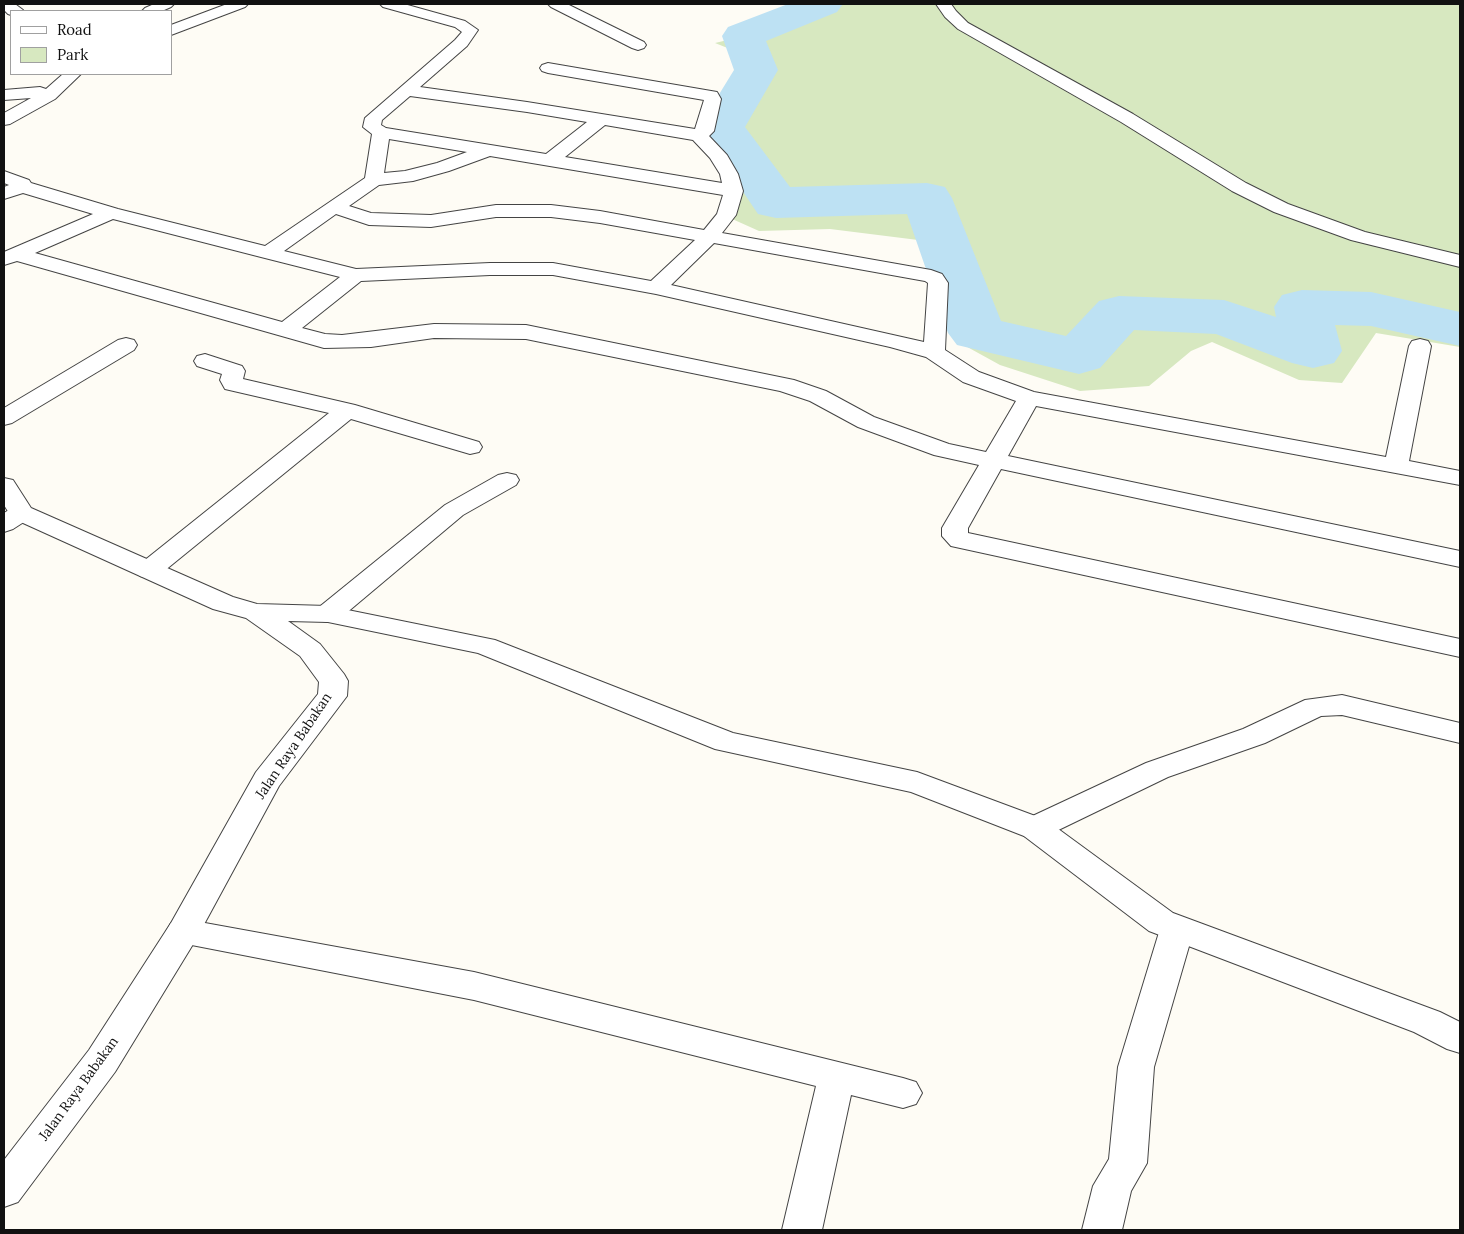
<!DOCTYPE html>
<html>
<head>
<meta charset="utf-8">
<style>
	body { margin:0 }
	#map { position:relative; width:1464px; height:1234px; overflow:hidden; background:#fefcf5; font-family:Lora,serif }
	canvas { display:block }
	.frame { position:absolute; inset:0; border:5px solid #111; pointer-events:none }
	.legend { position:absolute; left:10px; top:10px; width:162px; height:65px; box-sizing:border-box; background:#fff; border:1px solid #a0a0a0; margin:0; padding:6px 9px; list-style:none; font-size:15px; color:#111 }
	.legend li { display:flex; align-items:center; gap:10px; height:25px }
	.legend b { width:25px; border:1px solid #a0a0a0 }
</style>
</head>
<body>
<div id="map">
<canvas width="1464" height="1234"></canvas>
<div class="frame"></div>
<ul class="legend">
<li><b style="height:6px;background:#fff"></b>Road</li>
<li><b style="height:14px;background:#d7e8c0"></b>Park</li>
</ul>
</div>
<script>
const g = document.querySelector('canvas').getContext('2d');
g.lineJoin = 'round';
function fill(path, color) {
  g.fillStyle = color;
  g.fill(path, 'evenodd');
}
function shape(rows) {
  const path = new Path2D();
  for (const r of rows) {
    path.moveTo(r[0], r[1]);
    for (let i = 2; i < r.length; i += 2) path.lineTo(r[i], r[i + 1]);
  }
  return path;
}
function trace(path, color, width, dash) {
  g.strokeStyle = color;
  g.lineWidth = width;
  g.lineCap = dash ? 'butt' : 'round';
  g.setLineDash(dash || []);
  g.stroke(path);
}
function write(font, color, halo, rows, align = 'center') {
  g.font = font + ' Lora,serif';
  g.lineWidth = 5;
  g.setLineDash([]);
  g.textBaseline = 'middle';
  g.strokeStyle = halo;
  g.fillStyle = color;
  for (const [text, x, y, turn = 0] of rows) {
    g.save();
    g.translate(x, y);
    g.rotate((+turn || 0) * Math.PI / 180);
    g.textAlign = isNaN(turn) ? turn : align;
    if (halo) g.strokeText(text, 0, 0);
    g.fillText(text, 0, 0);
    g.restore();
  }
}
const green = shape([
	[832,4,1460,4,1460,347,1376,333,1342,383,1299,380,1212,342,1191,351,1149,386,1080,391,1000,365,960,343,942,243,830,229,759,231,730,218,743,176,712,136,701,117,737,79,735,51,715,43,803,22]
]);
const river = shape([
	[788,4,843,4,837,12,766,41,778,70,745,127,790,187,927,183,945,187,952,198,1001,321,1066,336,1099,301,1119,296,1224,300,1276,317,1274,307,1282,295,1302,290,1371,292,1460,312,1460,346,1371,326,1335,325,1342,351,1334,363,1313,368,1292,363,1216,334,1134,330,1100,368,1079,374,957,345,948,333,907,214,776,218,758,214,699,127,734,70,722,36,728,27,788,4]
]);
const minor = shape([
	[4,4,15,4,23,10,11,11,11,15,8,14,4,10,4,4],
	[154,4,174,4,171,7,162,11,142,11,145,8,154,4],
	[227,4,248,4,245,7,171,35,171,25,227,4],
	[380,4,404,4,465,21,478,30,467,46,420,87,527,102,695,129,704,100,548,73,542,71,540,68,542,65,548,63,717,92,721,99,714,131,709,136,727,155,738,174,743,191,736,215,722,233,931,270,942,274,948,283,945,350,979,372,1034,392,1386,457,1409,346,1412,341,1420,339,1428,341,1431,346,1409,461,1460,471,1460,485,1036,406,1008,456,1460,551,1460,567,1001,469,968,528,968,533,1460,639,1460,657,951,546,942,536,942,528,979,465,934,455,858,427,810,401,780,391,526,339,434,338,371,347,324,348,17,261,4,265,4,252,93,214,23,193,4,199,4,187,9,185,4,183,4,171,29,180,31,183,118,209,265,246,365,178,372,134,363,127,365,118,455,40,462,32,455,27,383,7,380,4],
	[410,96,527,112,587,122,546,154,386,128,381,125,382,120,410,96],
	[605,125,693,140,710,158,720,174,722,183,565,157,605,125],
	[389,139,467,152,437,163,405,171,384,173,389,139],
	[490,156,723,195,717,214,704,230,600,211,551,205,496,205,431,215,371,213,349,206,379,185,413,181,449,171,490,156],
	[336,214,369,225,431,227,496,217,551,217,600,223,695,240,651,281,553,263,490,263,356,269,284,251,336,214],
	[113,219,261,257,340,277,282,322,35,253,113,219],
	[714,243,925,281,928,283,924,342,671,285,714,243],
	[490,275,553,275,656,294,890,347,926,357,963,382,1016,401,986,452,949,444,874,417,826,391,794,380,526,325,434,324,342,335,325,334,302,328,361,281,490,275],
	[548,4,567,4,644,42,646,45,644,48,638,50,632,48,551,7,548,4],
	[936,4,951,4,956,11,968,23,1133,114,1246,183,1288,204,1365,232,1460,255,1460,267,1351,240,1274,212,1232,191,1121,122,958,29,945,17,936,4],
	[63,74,81,74,55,99,10,124,4,125,4,113,31,98,4,100,4,90,40,87,46,89,63,74],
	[126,338,134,340,137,345,134,350,12,423,4,425,4,408,118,340,126,338],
	[205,354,242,366,245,371,243,379,355,405,479,442,482,447,479,452,470,454,351,419,158,576,149,578,140,576,136,570,140,564,329,413,225,389,220,380,222,374,197,366,194,361,197,356,205,354],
	[507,473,516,475,519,480,516,485,463,515,338,620,328,622,318,620,314,614,318,608,445,505,498,475,507,473],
	[21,505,30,508,34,513,30,518,13,529,4,532,4,513,12,508,21,505],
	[1342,695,1460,723,1460,743,1342,715,1321,716,1265,743,1168,777,1046,836,1035,839,1024,836,1019,828,1024,820,1146,763,1243,729,1305,700,1342,695],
	[1177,916,1189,920,1194,929,1154,1067,1147,1163,1131,1191,1122,1230,1082,1230,1093,1186,1109,1159,1118,1067,1160,929,1165,920,1177,916],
	[183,919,474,972,903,1078,916,1082,922,1093,916,1104,903,1108,851,1095,822,1230,782,1230,816,1086,474,1000,171,941,166,932,171,923,183,919]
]);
const tertiary = shape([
	[4,478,13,480,31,508,233,597,257,604,328,606,495,640,733,733,917,772,1046,820,1173,913,1440,1012,1460,1022,1460,1053,1447,1049,1414,1032,1149,931,1024,836,911,792,715,749,478,653,328,622,288,621,320,644,344,674,348,681,347,696,279,786,195,941,115,1072,18,1202,4,1207,4,1160,89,1050,171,923,256,772,318,694,319,682,300,656,246,618,213,609,12,518,4,505,4,478]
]);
const streetNames = [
	["Jalan Raya Babakan",294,746,-56],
	["Jalan Raya Babakan",79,1089,-54]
];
fill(green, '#d7e8c0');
fill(river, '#bde1f3');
trace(minor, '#444', 2);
trace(tertiary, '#444', 2);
fill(minor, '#fff');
fill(tertiary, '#fff');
write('14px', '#111', '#fff', streetNames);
</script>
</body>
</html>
